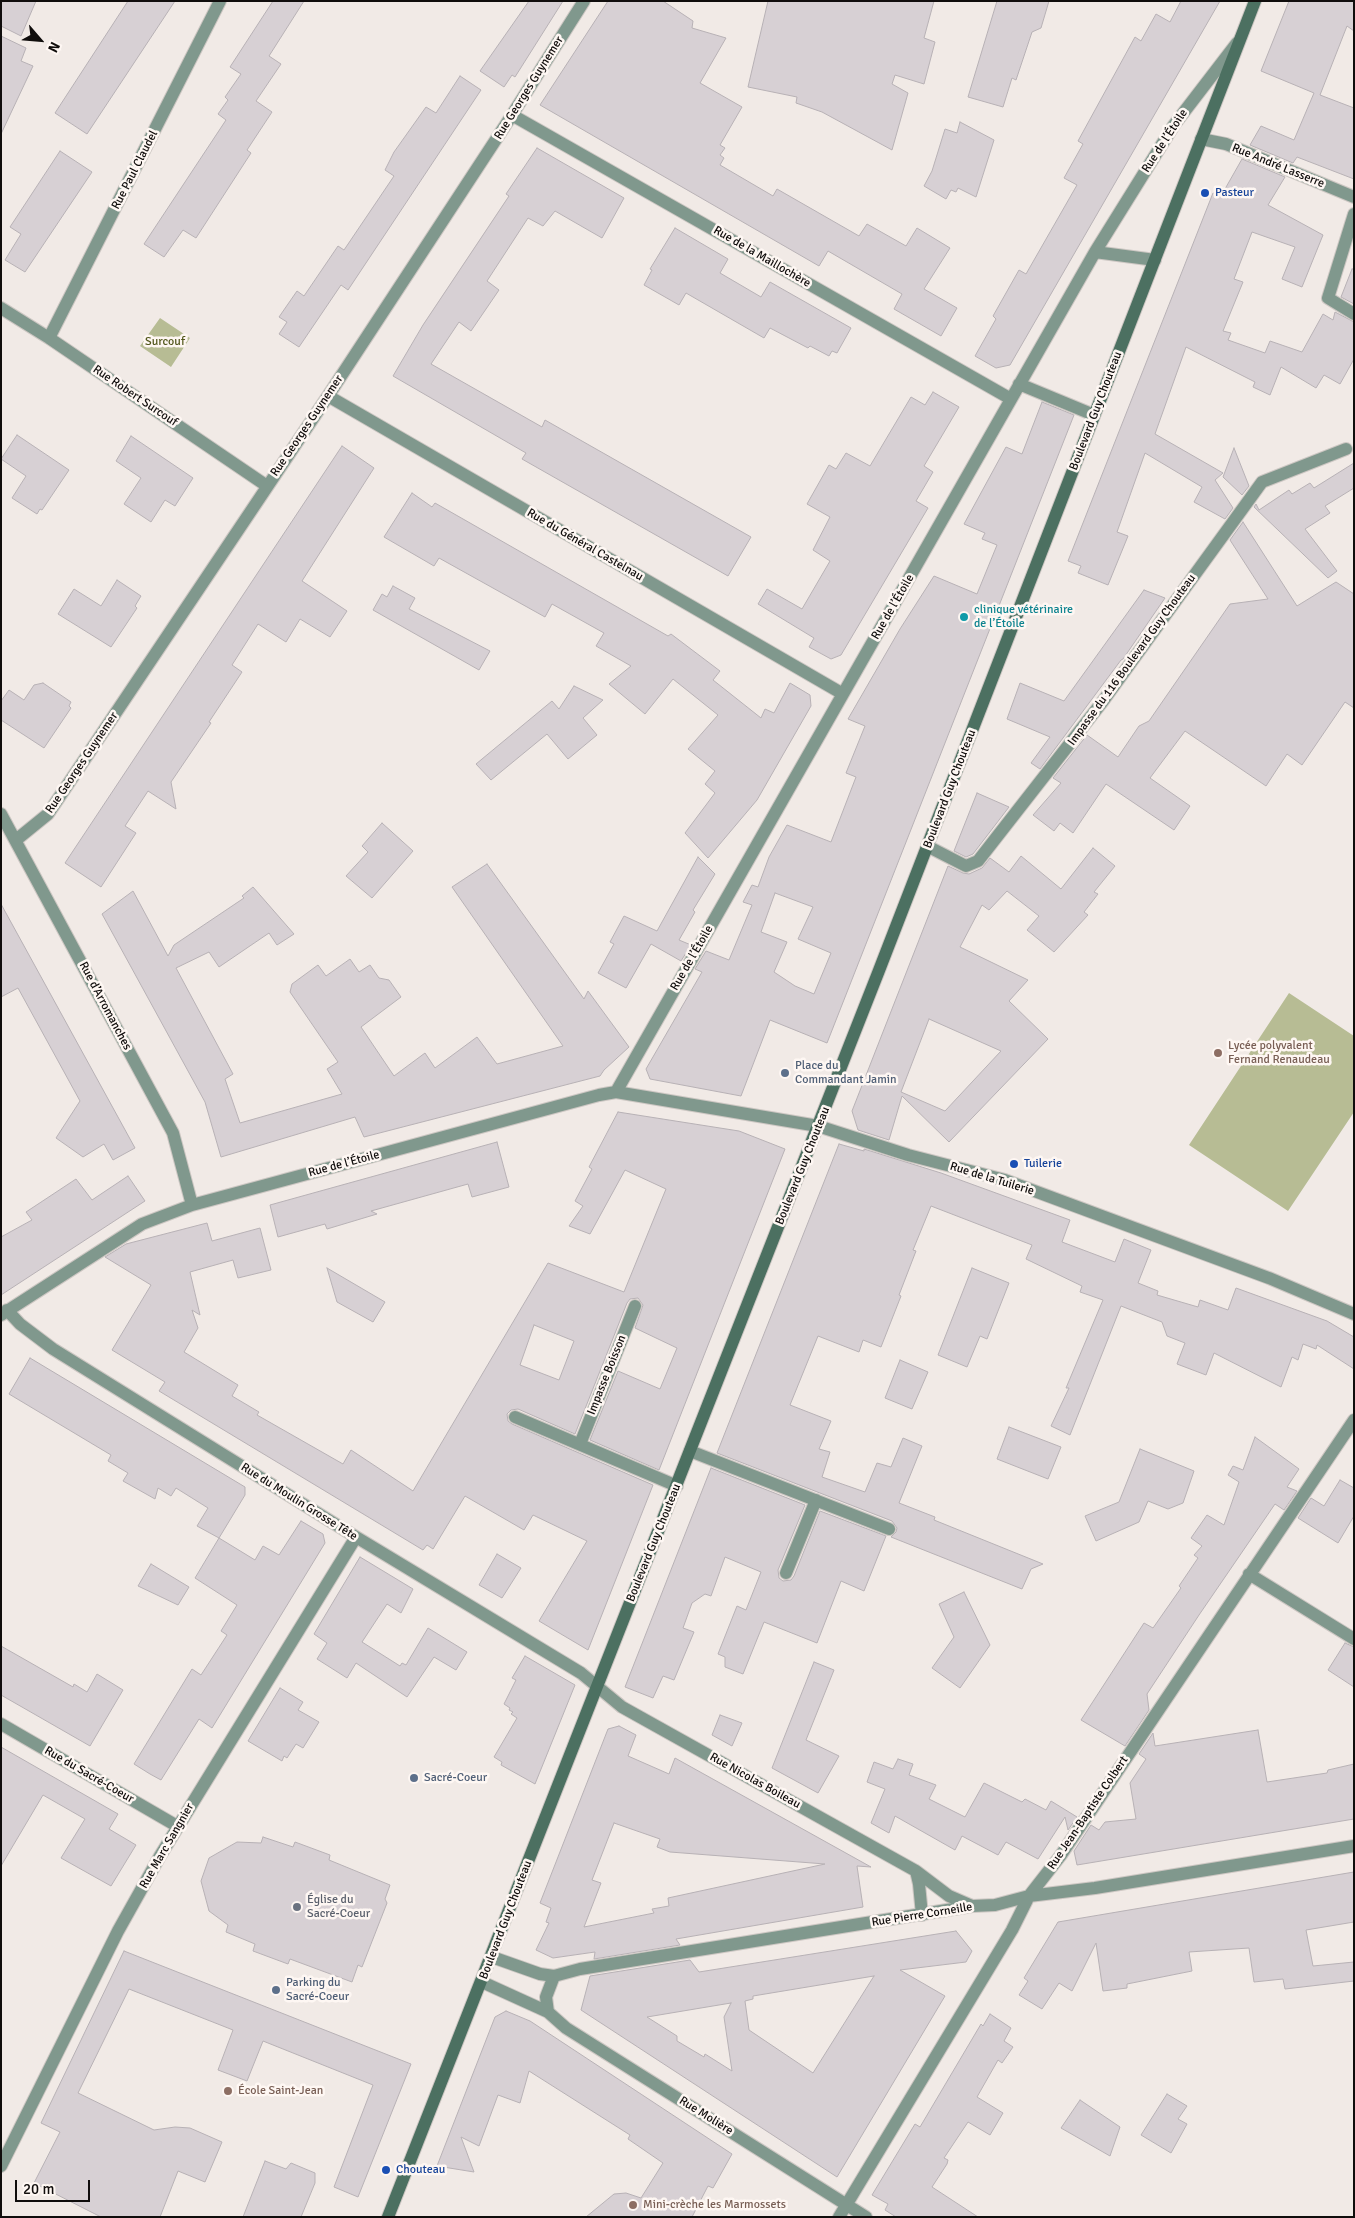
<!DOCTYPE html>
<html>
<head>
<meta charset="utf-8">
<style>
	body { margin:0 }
	#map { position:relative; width:1355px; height:2218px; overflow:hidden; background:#f1eae6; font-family:Signika,sans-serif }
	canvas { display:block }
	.frame { position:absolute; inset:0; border:2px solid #100d0c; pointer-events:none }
	.north { position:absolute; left:15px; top:15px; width:50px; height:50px; -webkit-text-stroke:4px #fef7f3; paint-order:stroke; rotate:117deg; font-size:14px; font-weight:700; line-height:20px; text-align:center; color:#100d0c }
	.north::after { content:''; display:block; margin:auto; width:18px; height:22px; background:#100d0c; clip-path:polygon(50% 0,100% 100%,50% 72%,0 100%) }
	.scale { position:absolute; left:15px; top:2180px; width:75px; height:22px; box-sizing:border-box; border:2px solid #100d0c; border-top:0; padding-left:6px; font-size:15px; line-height:18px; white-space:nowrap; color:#100d0c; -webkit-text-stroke:4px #fef7f3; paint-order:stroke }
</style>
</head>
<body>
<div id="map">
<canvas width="1355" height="2218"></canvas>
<div class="frame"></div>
<div class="north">N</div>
<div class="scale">20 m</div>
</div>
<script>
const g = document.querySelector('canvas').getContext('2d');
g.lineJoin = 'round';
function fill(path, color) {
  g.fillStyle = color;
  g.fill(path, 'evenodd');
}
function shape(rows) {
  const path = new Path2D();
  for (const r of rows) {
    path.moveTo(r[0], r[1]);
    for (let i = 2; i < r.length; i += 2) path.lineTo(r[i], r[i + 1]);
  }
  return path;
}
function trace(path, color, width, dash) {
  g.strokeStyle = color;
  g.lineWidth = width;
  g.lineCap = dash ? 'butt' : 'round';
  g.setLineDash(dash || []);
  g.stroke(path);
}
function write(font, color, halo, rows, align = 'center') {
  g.font = font + ' Signika,sans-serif';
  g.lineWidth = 5;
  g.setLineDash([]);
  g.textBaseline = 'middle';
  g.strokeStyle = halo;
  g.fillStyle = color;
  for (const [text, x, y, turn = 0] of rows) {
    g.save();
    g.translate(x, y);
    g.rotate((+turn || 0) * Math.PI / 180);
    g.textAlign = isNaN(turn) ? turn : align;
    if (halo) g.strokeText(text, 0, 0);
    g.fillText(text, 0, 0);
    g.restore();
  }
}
const green = shape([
	[160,318,190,338,171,367,140,346],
	[1289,993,1354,1036,1354,1112,1288,1211,1189,1145]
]);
const building = shape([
	[1,1,36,1,21,36,1,26,1,1],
	[128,1,175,1,87,134,55,113,128,1],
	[273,1,304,1,269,56,281,64,256,101,272,112,247,150,251,153,196,238,183,230,164,257,144,244,226,120,218,114,228,100,225,97,241,74,230,67,273,1],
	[529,1,563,1,515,77,512,75,504,87,480,71,529,1],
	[608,1,663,1,693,21,692,28,726,38,700,83,742,107,720,145,725,148,720,155,724,158,720,165,773,196,777,189,859,236,867,224,906,246,917,228,950,248,924,289,957,308,941,336,894,309,902,294,828,251,819,266,540,105,608,1],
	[768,1,934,1,924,38,935,42,924,84,895,75,892,84,908,93,892,150,822,112,796,103,797,97,748,87,768,1],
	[997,1,1049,1,1041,28,1032,32,1016,80,1012,78,1003,107,968,97,997,1],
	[1181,1,1220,1,1010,365,996,368,975,356,996,319,993,316,1019,270,1026,274,1077,185,1064,178,1083,144,1078,141,1135,37,1141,41,1156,14,1170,22,1181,1],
	[1289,1,1354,1,1354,31,1347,26,1320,95,1354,108,1354,179,1297,157,1293,163,1250,145,1261,126,1294,140,1314,93,1261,71,1289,1],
	[1,36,26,48,21,61,33,66,1,134,1,36],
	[460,76,481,90,348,290,341,285,299,347,279,334,287,322,279,317,297,291,304,296,338,246,344,250,394,176,385,170,394,152,426,107,436,113,460,76],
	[960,122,994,140,976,197,958,188,956,192,951,190,946,199,924,186,932,171,945,129,957,133,960,122],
	[537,148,624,198,602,238,555,211,543,226,528,218,487,281,499,290,471,331,459,322,431,364,542,427,545,420,751,537,728,576,522,459,526,453,393,376,423,325,509,196,506,194,537,148],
	[60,151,92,172,25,272,5,260,21,234,10,227,60,151],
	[1242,159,1285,177,1268,205,1323,235,1302,287,1282,279,1295,247,1252,232,1234,279,1243,282,1223,331,1231,333,1228,340,1265,353,1270,341,1302,352,1323,314,1333,320,1335,312,1354,322,1354,359,1340,384,1324,375,1316,388,1281,367,1270,395,1253,387,1255,382,1186,347,1155,434,1223,473,1215,480,1233,508,1225,519,1194,502,1202,487,1145,453,1117,532,1128,536,1108,585,1078,573,1081,566,1068,561,1213,193,1221,196,1242,159],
	[675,228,728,259,720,273,761,297,770,282,851,328,837,353,832,351,829,356,810,346,808,348,770,328,764,338,686,293,679,305,644,285,652,270,650,269,675,228],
	[1352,269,1354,269,1354,304,1341,297,1352,269],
	[933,392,959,407,924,466,933,472,916,501,928,508,841,655,831,659,809,647,814,638,758,604,767,589,802,609,830,561,813,550,830,517,807,504,829,465,836,469,846,453,870,466,911,397,925,405,933,392],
	[1042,402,1074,415,827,1043,770,1020,741,1096,650,1079,646,1069,702,972,695,969,706,951,729,960,752,905,743,902,752,885,758,887,769,857,787,825,831,842,856,777,846,773,865,726,848,719,900,629,934,576,977,594,997,545,982,539,985,533,964,524,1006,447,1022,454,1042,402],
	[775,893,813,907,798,939,831,953,814,994,795,986,774,972,787,942,761,932,775,893],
	[17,435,69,470,42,510,40,509,37,514,12,498,26,476,1,459,17,435],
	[131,436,193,478,175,506,165,500,151,522,124,504,141,478,116,461,131,436],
	[342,446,374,468,302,581,347,611,330,637,300,619,286,642,258,624,232,665,242,672,209,722,211,723,171,782,176,809,148,791,125,826,136,833,101,887,65,863,342,446],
	[1234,448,1249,486,1242,495,1223,477,1234,448],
	[1354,463,1354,488,1325,506,1330,513,1305,529,1337,571,1328,578,1254,507,1256,504,1259,510,1289,490,1292,494,1310,483,1314,488,1354,463],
	[412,493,432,507,435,503,668,636,671,634,720,671,713,680,761,718,765,709,774,713,790,683,810,695,811,706,757,800,708,858,685,833,715,793,705,784,715,771,688,749,718,715,673,679,645,714,609,684,631,666,596,646,604,633,552,604,545,617,439,558,434,566,384,537,412,493],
	[1243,522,1297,606,1336,582,1354,594,1354,708,1345,702,1302,765,1287,754,1266,786,1185,731,1150,778,1190,806,1174,830,1106,784,1073,833,1060,823,1054,831,1033,815,1061,783,1053,778,1087,735,1118,757,1139,726,1149,721,1230,604,1268,599,1230,540,1243,522],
	[117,580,141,596,135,606,137,608,111,647,58,614,74,589,101,606,117,580],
	[393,586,415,598,409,609,490,651,479,670,373,610,382,594,387,597,393,586],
	[1144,590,1165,598,1123,659,1121,660,1040,769,1031,763,1050,737,1007,719,1020,683,1064,701,1144,590],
	[43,683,71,702,69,706,71,708,44,748,1,720,1,701,9,690,24,700,34,685,43,683],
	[574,686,603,700,583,718,597,735,568,759,547,734,491,780,476,764,552,701,559,709,574,686],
	[977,793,1009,807,973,854,966,857,954,851,977,793],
	[382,823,413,851,372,898,346,876,368,852,362,846,382,823],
	[1093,848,1115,866,1094,892,1098,894,1084,912,1088,915,1054,952,1027,930,1039,916,1007,891,989,910,982,905,960,947,1028,980,1009,1001,1048,1039,949,1142,902,1096,889,1140,858,1130,852,1111,948,866,963,873,969,874,982,868,990,858,1009,872,1021,856,1061,889,1093,848],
	[929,1019,1001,1051,945,1111,901,1092,929,1019],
	[698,857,715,874,693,910,695,912,679,940,691,945,681,961,651,944,626,988,598,973,614,944,610,942,624,916,657,931,698,857],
	[487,864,584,999,588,991,629,1047,604,1070,600,1076,364,1137,355,1117,221,1157,205,1102,102,914,133,891,168,956,174,945,244,898,242,896,253,887,294,934,277,945,269,933,219,967,209,952,176,968,233,1074,225,1079,240,1123,342,1094,327,1069,338,1062,290,992,292,984,318,965,326,976,350,959,359,972,370,965,379,978,389,980,401,997,361,1027,394,1076,425,1053,435,1068,477,1037,497,1064,563,1046,452,887,487,864],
	[1,904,135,1148,113,1160,104,1144,83,1157,56,1138,80,1101,18,988,1,997,1,904],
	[618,1112,739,1131,785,1149,659,1470,590,1440,618,1371,660,1389,677,1348,635,1328,643,1305,638,1298,630,1299,627,1303,575,1434,518,1409,511,1410,507,1414,508,1421,512,1424,653,1485,588,1650,539,1621,587,1541,533,1515,524,1530,465,1496,433,1549,427,1545,423,1550,159,1391,165,1382,112,1350,151,1285,105,1257,126,1244,207,1223,212,1241,260,1228,271,1270,238,1278,233,1260,190,1272,200,1315,192,1310,198,1328,184,1352,238,1385,232,1396,259,1412,257,1415,343,1464,351,1450,413,1491,548,1263,624,1292,666,1189,625,1170,590,1234,569,1226,583,1206,575,1201,592,1169,589,1167,618,1112],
	[534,1325,574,1341,559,1380,520,1365,534,1325],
	[497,1142,509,1187,472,1197,468,1184,371,1211,377,1214,327,1229,325,1224,278,1237,270,1205,497,1142],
	[839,1144,864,1151,864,1149,941,1173,1070,1220,1062,1242,1115,1262,1124,1239,1151,1250,1138,1283,1158,1291,1157,1295,1198,1307,1200,1300,1228,1310,1236,1288,1327,1321,1354,1337,1354,1369,1317,1345,1316,1349,1303,1344,1298,1360,1292,1357,1281,1387,1214,1353,1206,1375,1177,1364,1185,1343,1167,1336,1162,1322,1121,1306,1070,1435,1051,1426,1069,1388,1066,1388,1103,1300,1080,1292,1082,1286,1026,1259,1032,1245,931,1206,913,1250,916,1251,899,1295,901,1296,881,1347,863,1340,859,1352,818,1336,790,1405,831,1421,819,1449,830,1452,822,1477,865,1492,877,1463,891,1467,903,1438,922,1446,899,1503,935,1517,934,1520,1043,1564,1031,1569,1022,1589,891,1537,896,1532,897,1528,892,1521,717,1453,839,1144],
	[128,1176,145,1201,1,1295,1,1237,32,1220,26,1212,76,1179,92,1200,128,1176],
	[327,1268,385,1302,373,1322,337,1302,327,1268],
	[972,1268,1009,1283,987,1339,980,1336,967,1367,938,1355,972,1268],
	[30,1358,245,1487,245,1495,219,1538,197,1526,208,1508,176,1488,171,1496,158,1488,155,1499,123,1481,128,1473,108,1461,111,1455,9,1394,30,1358],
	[900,1360,928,1372,912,1409,885,1398,900,1360],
	[1009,1427,1061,1447,1048,1479,997,1459,1009,1427],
	[1255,1437,1299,1469,1287,1487,1297,1491,1284,1510,1275,1504,1199,1615,1147,1694,1149,1710,1125,1746,1081,1720,1144,1623,1153,1628,1181,1588,1179,1586,1198,1558,1194,1555,1202,1546,1191,1538,1207,1515,1224,1525,1239,1482,1228,1475,1233,1466,1243,1470,1255,1437],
	[1140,1449,1194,1471,1183,1503,1168,1509,1148,1501,1139,1522,1096,1541,1085,1516,1119,1502,1140,1449],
	[711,1468,805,1505,778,1570,779,1578,783,1581,791,1580,794,1576,820,1511,886,1536,864,1591,841,1581,817,1643,764,1622,743,1674,725,1667,725,1657,718,1654,737,1606,746,1610,761,1572,725,1557,711,1596,705,1594,692,1603,683,1628,694,1632,674,1680,663,1676,653,1698,625,1687,711,1468],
	[1340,1480,1354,1488,1354,1516,1338,1543,1298,1518,1311,1498,1324,1506,1340,1480],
	[301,1521,323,1534,325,1543,212,1728,199,1719,161,1780,150,1774,134,1764,192,1669,201,1675,227,1635,221,1631,237,1605,195,1578,219,1538,255,1560,263,1546,279,1555,301,1521],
	[497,1554,521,1568,502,1598,479,1585,497,1554],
	[360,1557,413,1589,401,1613,387,1604,362,1642,400,1666,402,1663,406,1665,428,1628,467,1652,456,1670,434,1657,407,1697,356,1663,347,1678,317,1659,327,1643,314,1634,360,1557],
	[151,1564,189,1587,178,1605,138,1586,151,1564],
	[964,1592,990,1645,960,1688,932,1668,954,1637,939,1604,964,1592],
	[1345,1643,1354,1647,1354,1687,1328,1670,1345,1643],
	[1,1646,73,1687,74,1684,87,1692,97,1674,123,1690,90,1746,1,1695,1,1646],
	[525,1656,575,1685,535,1784,501,1765,502,1762,494,1757,517,1718,511,1714,513,1712,509,1710,510,1708,504,1704,516,1680,512,1678,525,1656],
	[814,1662,834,1670,806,1740,839,1756,818,1793,772,1768,814,1662],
	[280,1688,303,1702,298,1710,319,1722,303,1748,296,1744,287,1758,284,1756,282,1761,248,1741,280,1688],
	[720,1715,742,1723,732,1746,712,1735,720,1715],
	[619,1726,636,1735,628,1756,669,1774,675,1758,871,1867,857,1866,863,1907,676,1939,680,1945,594,1959,595,1952,553,1958,536,1950,549,1923,546,1922,551,1908,540,1903,608,1729,619,1726],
	[614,1823,660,1839,657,1847,670,1852,825,1864,668,1898,669,1906,652,1909,654,1913,584,1927,601,1883,592,1880,614,1823],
	[1258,1730,1267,1782,1327,1773,1328,1770,1354,1764,1354,1819,1077,1865,1074,1851,1091,1825,1099,1830,1105,1822,1136,1819,1130,1783,1146,1759,1139,1754,1153,1733,1155,1746,1258,1730],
	[1,1747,118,1814,109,1829,136,1845,111,1886,61,1858,85,1819,43,1795,1,1866,1,1747],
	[898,1759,913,1764,909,1775,936,1785,929,1799,965,1817,984,1783,1022,1802,1025,1799,1046,1810,1051,1801,1077,1817,1068,1830,1065,1817,1038,1859,1006,1842,998,1855,962,1836,955,1850,895,1816,889,1833,871,1823,885,1789,867,1782,874,1762,893,1769,898,1759],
	[263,1837,293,1847,295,1842,330,1855,329,1860,390,1885,385,1899,387,1903,362,1967,358,1965,352,1982,290,1959,288,1964,253,1951,255,1944,226,1932,228,1925,209,1911,201,1881,209,1858,237,1842,261,1843,263,1837],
	[1354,1872,1354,1922,1306,1930,1313,1966,1354,1962,1354,1981,1285,1989,1283,1979,1254,1982,1249,1948,1189,1952,1192,1971,1127,1984,1127,1988,1103,1991,1096,1943,1072,1991,1059,1983,1042,2009,1019,1995,1028,1981,1024,1978,1058,1922,1354,1872],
	[956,1931,972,1951,966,1962,900,1970,945,1996,837,2177,581,2010,590,1976,690,1960,699,1972,956,1931],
	[874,1976,813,2073,749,2030,745,2001,753,1999,753,1996,874,1976],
	[731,2003,724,2017,732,2071,705,2054,704,2057,677,2041,677,2036,647,2017,731,2003],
	[124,1951,411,2064,358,2197,334,2187,373,2085,263,2041,247,2081,218,2070,233,2030,129,1989,78,2093,154,2130,175,2127,190,2128,222,2142,205,2182,178,2171,160,2217,101,2217,34,2183,60,2132,41,2123,124,1951],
	[506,2011,530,2021,732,2154,713,2188,708,2186,692,2217,586,2217,614,2194,626,2193,641,2198,663,2163,628,2139,630,2135,529,2071,520,2103,498,2095,479,2146,461,2137,474,2172,437,2166,495,2017,506,2011],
	[990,2014,1011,2028,1004,2041,1013,2047,1002,2063,998,2060,977,2097,1003,2113,990,2135,968,2122,944,2158,948,2160,947,2164,932,2187,978,2217,896,2217,885,2210,888,2204,872,2195,915,2124,920,2127,981,2024,983,2026,990,2014],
	[1167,2094,1187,2106,1178,2119,1187,2124,1171,2153,1141,2135,1167,2094],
	[1080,2100,1120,2127,1110,2156,1061,2128,1080,2100],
	[265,2161,286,2169,291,2163,315,2173,315,2183,301,2217,243,2217,265,2161]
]);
const lane = shape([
	[690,1451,889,1529],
	[786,1573,816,1500]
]);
const street = shape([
	[512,115,1011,399],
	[1201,139,1226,144,1354,197],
	[1354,214,1328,298,1354,314],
	[1095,252,1155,260],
	[1,308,49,338,267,486],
	[49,338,220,1],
	[1019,384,1094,415],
	[328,396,843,694],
	[1,814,173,1133,192,1205],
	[16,840,48,814,328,396,512,115,584,1],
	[927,846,966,866,978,861,1103,701,1262,482,1346,449],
	[616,1092,1095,252,1174,125,1237,43],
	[7,1310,20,1324,53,1349,356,1537,581,1673,622,1707,916,1871],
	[1,1315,142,1224,192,1205,599,1095,616,1092,818,1126,908,1155,1005,1180,1269,1278,1354,1314],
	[515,1417,677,1486],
	[580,1444,635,1306],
	[1249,1574,1354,1639],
	[1,1724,177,1826],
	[922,1915,919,1884,916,1871,949,1896,972,1906],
	[492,1957,540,1974,554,1976,580,1969,972,1906,995,1905,1029,1896,1095,1888,1354,1846],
	[482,1982,548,2012,566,2028,866,2217],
	[548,2012,546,1997,554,1976],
	[1,2166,118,1931,160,1856,356,1537],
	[839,2217,1012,1930,1029,1896,1061,1855,1354,1420]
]);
const secondary = shape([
	[388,2217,878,973,1255,1]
]);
const markers = [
	[1205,193,5,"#1a4fb4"],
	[964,617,5,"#0f9aa8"],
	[1218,1053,5,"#8d6e63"],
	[785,1073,5,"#5c6f8a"],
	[1014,1164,5,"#1a4fb4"],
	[414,1778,5,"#5c6f8a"],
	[297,1907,5,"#6b7280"],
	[276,1990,5,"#5c6f8a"],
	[228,2091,5,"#8d6e63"],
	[386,2170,5,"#1a4fb4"],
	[633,2205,5,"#8d6e63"]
];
const streetNames = [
	["Rue Georges Guynemer",529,88,-58],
	["Rue de l’Étoile",1165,141,-57],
	["Rue André Lasserre",1278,166,22],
	["Rue Paul Claudel",135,170,-63],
	["Rue de la Maillochère",762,257,30],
	["Rue Robert Surcouf",135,396,34],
	["Boulevard Guy Chouteau",1096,411,-69],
	["Rue Georges Guynemer",307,426,-56],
	["Rue du Général Castelnau",585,545,30],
	["Rue de l’Étoile",893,607,-60],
	["Impasse du 116 Boulevard Guy Chouteau",1132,660,-54],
	["Rue Georges Guynemer",82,763,-56],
	["Boulevard Guy Chouteau",950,789,-69],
	["Rue de l’Étoile",692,958,-60],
	["Rue d’Arromanches",105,1006,62],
	["Rue de l’Étoile",344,1164,-15],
	["Boulevard Guy Chouteau",803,1166,-68],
	["Rue de la Tuilerie",992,1179,17],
	["Impasse Boisson",607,1375,-68],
	["Rue du Moulin Grosse Tête",299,1502,32],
	["Boulevard Guy Chouteau",654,1543,-68],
	["Rue du Sacré-Coeur",89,1775,30],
	["Rue Nicolas Boileau",755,1781,29],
	["Rue Jean-Baptiste Colbert",1088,1813,-56],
	["Rue Marc Sangnier",167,1846,-60],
	["Rue Pierre Corneille",922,1915,-9],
	["Boulevard Guy Chouteau",506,1920,-69],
	["Rue Molière",706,2116,32]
];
const transitNames = [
	["Pasteur",1215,193],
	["Tuilerie",1024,1164],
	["Chouteau",396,2170]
];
const parkNames = [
	["Surcouf",165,342]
];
const cultureNames = [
	["clinique vétérinaire",974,610],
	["de l’Étoile",974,624]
];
const educationNames = [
	["Lycée polyvalent",1228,1046],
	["Fernand Renaudeau",1228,1060],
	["École Saint-Jean",238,2091],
	["Mini-crèche les Marmossets",643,2205]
];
const serviceNames = [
	["Place du",795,1066],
	["Commandant Jamin",795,1080],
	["Sacré-Coeur",424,1778],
	["Parking du",286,1983],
	["Sacré-Coeur",286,1997]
];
const worshipNames = [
	["Église du",307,1900],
	["Sacré-Coeur",307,1914]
];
fill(green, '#b7bc94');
fill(building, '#d7d0d4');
trace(building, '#b7b1b5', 1);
trace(lane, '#cdc7c3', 14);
trace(street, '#cdc7c3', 14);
trace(secondary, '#cdc7c3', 14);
trace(lane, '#80988d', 12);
trace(street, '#80988d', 12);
trace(secondary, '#4c7061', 12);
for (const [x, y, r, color] of markers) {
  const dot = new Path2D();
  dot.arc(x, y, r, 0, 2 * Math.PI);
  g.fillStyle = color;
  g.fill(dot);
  trace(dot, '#fef7f3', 2);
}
write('12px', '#100d0c', '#fef7f3', streetNames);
write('12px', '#164399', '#fef7f3', transitNames, 'left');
write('12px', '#51561b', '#fef7f3', parkNames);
write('12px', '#0d838f', '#fef7f3', cultureNames, 'left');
write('12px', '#785e54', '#fef7f3', educationNames, 'left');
write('12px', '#4e5e75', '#fef7f3', serviceNames, 'left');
write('12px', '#5b616d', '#fef7f3', worshipNames, 'left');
</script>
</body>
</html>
